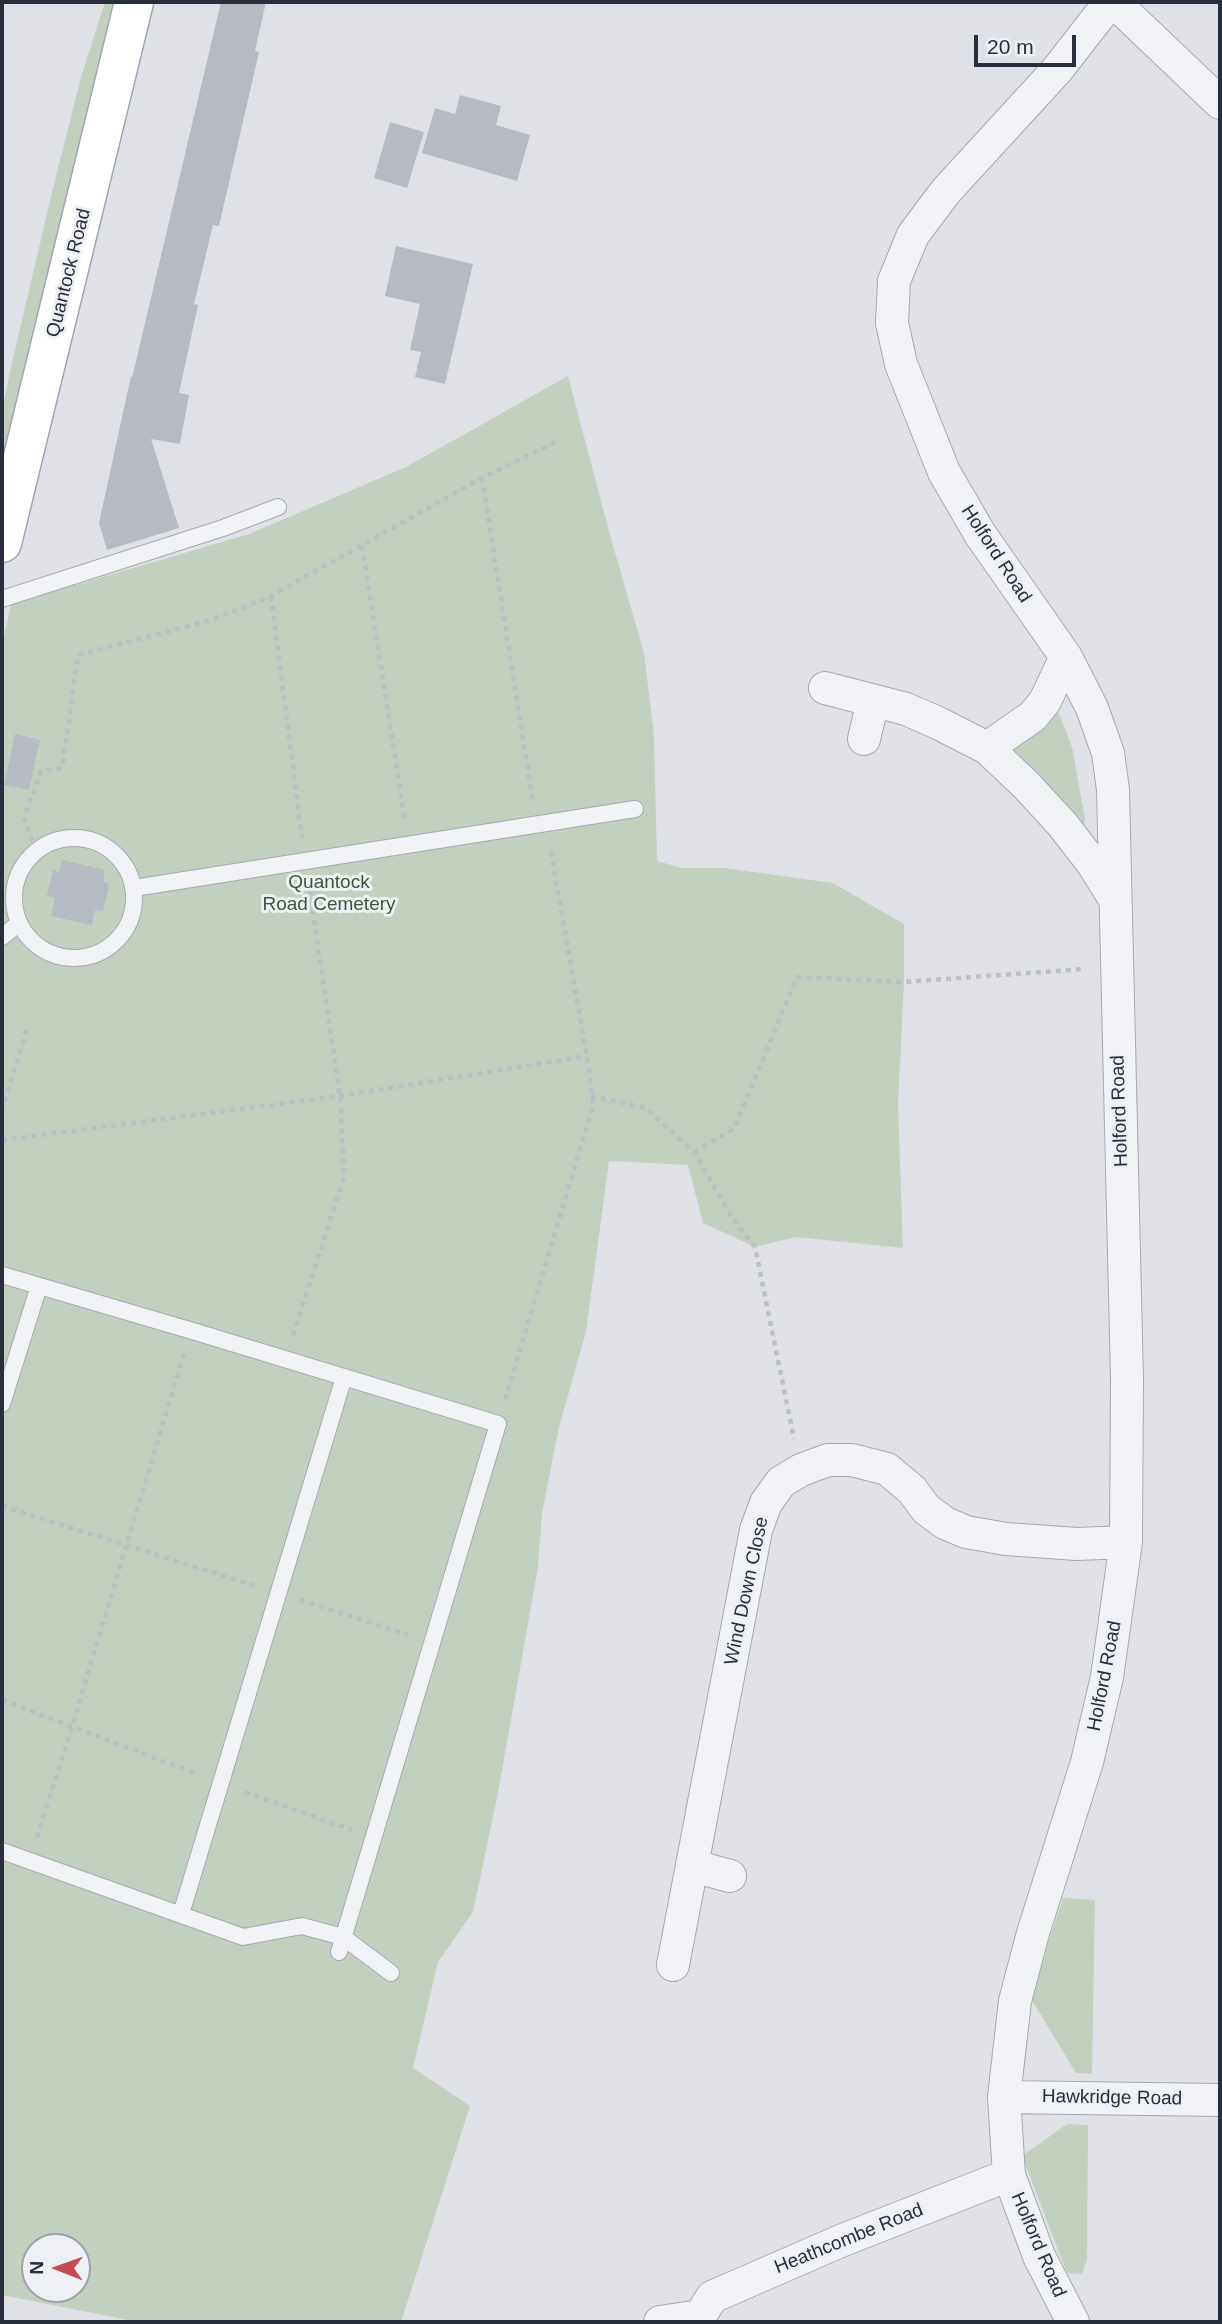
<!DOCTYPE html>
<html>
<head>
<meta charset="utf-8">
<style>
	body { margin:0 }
	#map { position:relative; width:1222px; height:2324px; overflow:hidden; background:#dfe1e7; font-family:Arial,sans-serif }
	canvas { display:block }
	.frame { position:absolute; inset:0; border:4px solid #292e3d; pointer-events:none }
	.north { position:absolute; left:21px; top:2233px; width:70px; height:70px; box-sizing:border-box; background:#eef0f5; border:2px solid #9fa2ab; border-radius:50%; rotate:271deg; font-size:19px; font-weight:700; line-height:28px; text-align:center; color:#292e3d }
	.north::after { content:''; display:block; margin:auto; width:24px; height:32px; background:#c44b52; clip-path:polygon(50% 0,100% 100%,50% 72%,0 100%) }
	.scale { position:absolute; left:974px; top:35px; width:102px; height:32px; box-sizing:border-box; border:4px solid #292e3d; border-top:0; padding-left:9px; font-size:21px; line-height:24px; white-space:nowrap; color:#292e3d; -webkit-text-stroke:5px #eef0f5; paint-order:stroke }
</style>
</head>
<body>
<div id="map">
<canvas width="1222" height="2324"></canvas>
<div class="frame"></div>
<div class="north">N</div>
<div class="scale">20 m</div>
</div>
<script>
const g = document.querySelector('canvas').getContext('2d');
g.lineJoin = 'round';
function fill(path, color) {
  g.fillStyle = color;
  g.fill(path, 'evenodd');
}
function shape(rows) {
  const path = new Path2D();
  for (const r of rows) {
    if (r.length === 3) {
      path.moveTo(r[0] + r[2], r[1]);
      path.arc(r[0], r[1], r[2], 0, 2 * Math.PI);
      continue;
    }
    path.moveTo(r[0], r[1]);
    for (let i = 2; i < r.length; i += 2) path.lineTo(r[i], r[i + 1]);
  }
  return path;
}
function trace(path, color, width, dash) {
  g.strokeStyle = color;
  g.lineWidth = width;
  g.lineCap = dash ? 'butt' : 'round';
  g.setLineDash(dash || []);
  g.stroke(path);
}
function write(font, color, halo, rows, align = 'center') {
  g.font = font + ' Arial,sans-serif';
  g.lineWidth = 6;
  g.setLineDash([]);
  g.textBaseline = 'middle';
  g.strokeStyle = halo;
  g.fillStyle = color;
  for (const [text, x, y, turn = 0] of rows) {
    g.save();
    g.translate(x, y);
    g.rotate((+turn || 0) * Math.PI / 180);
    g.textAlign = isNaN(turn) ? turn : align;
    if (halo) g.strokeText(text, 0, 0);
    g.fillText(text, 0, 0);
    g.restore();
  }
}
const green = shape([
	[105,2,113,2,2,461,2,411,11,367,54,184,81,77],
	[568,376,610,535,644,653,654,736,657,861,682,868,724,868,833,883,904,924,904,982,898,1105,903,1248,796,1237,755,1247,703,1223,688,1165,609,1161,586,1332,559,1427,542,1513,538,1567,498,1793,473,1912,438,1962,413,2068,470,2106,401,2322,138,2322,2,2295,2,646,11,604,249,534,406,467],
	[35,2247,77,2247,77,2289,35,2289],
	[1054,701,1072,747,1085,819,1083,838,1007,756,1010,743],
	[1063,1898,1095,1900,1092,2074,1076,2073,1030,1997],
	[1067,2124,1088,2125,1087,2260,1082,2274,1067,2273,1022,2156]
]);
const building = shape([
	[221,2,266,2,255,51,259,52,219,226,213,225,194,304,198,305,179,393,189,395,180,444,151,439,179,528,107,550,99,523,131,376,132,378],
	[460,95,501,106,496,125,530,135,517,181,422,153,435,108,455,114],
	[390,122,424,132,407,188,374,178],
	[396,246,473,264,445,384,415,377,421,352,410,350,420,304,385,296],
	[15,734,40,740,29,790,4,785],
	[62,860,105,870,103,882,109,884,103,912,95,910,92,925,51,916,55,898,47,896,53,870,59,872]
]);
const path = shape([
	[482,478,533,802],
	[362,546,405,820],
	[271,596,302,838],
	[36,850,24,818,41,771,62,768,78,655,212,620,271,596,482,478,558,441],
	[591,1096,646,1108,694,1152,733,1219,755,1247,794,1439],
	[2,1111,27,1029],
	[2,1140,340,1096,587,1056],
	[694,1152,734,1129,797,977,904,982,1084,969],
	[293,1335,344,1177,340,1096,309,885],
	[505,1400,593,1106,587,1056,550,848],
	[2,1506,255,1586],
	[300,1600,408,1635],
	[2,1700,197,1774],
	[245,1792,352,1830],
	[37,1837,72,1727,184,1353]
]);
const service = shape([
	[2,599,223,528,278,507],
	[74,898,60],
	[134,888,635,809],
	[2,937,19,923],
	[2,1275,196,1332,498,1424,339,1952],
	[2,1404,39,1286],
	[2,1851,243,1937,302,1926,343,1937,391,1973],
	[181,1914,344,1377]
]);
const minor = shape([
	[1114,2,1220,103],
	[825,688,906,709,938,723,987,748,1027,786,1062,824,1093,864,1114,898],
	[864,739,873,701],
	[987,748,1033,716,1045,701,1066,657],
	[693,1866,730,1876],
	[673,1965,756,1530,766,1503,781,1482,801,1470,828,1460,852,1460,887,1469,912,1490,926,1509,945,1523,966,1532,1006,1539,1077,1544,1126,1542],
	[1004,2097,1220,2100],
	[660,2322,700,2316],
	[700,2322,700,2316,712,2297,843,2240,1009,2175],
	[1073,2322,1039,2256,1009,2175,1004,2097,1015,2001,1033,1933,1087,1762,1107,1677,1126,1542,1127,1379,1113,790,1108,753,1092,708,1066,657,980,534,944,472,901,364,892,323,894,281,913,235,946,191,1057,70,1110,2]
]);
const primary = shape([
	[2,543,134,2]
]);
const streetNames = [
	["Quantock Road",69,273,-76],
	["Holford Road",996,554,57],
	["Holford Road",1120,1111,-92],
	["Wind Down Close",747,1591,-78],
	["Holford Road",1105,1676,-79],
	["Hawkridge Road",1112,2098,1],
	["Heathcombe Road",849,2239,-22],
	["Holford Road",1038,2245,67]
];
const parkNames = [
	["Quantock",329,883],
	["Road Cemetery",329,905]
];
fill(green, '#c3d0c0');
fill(building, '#b6bac3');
trace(service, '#a5a8b1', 18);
trace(minor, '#a5a8b1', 34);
trace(primary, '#9fa5b2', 41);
trace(path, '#bdbfc6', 4.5, [5, 5]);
trace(service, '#f1f2f6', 16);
trace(minor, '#f1f2f6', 32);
trace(primary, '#fff', 38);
write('19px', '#292e3d', '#eef0f5', streetNames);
write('19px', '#3a5837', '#eef0f5', parkNames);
</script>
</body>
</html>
